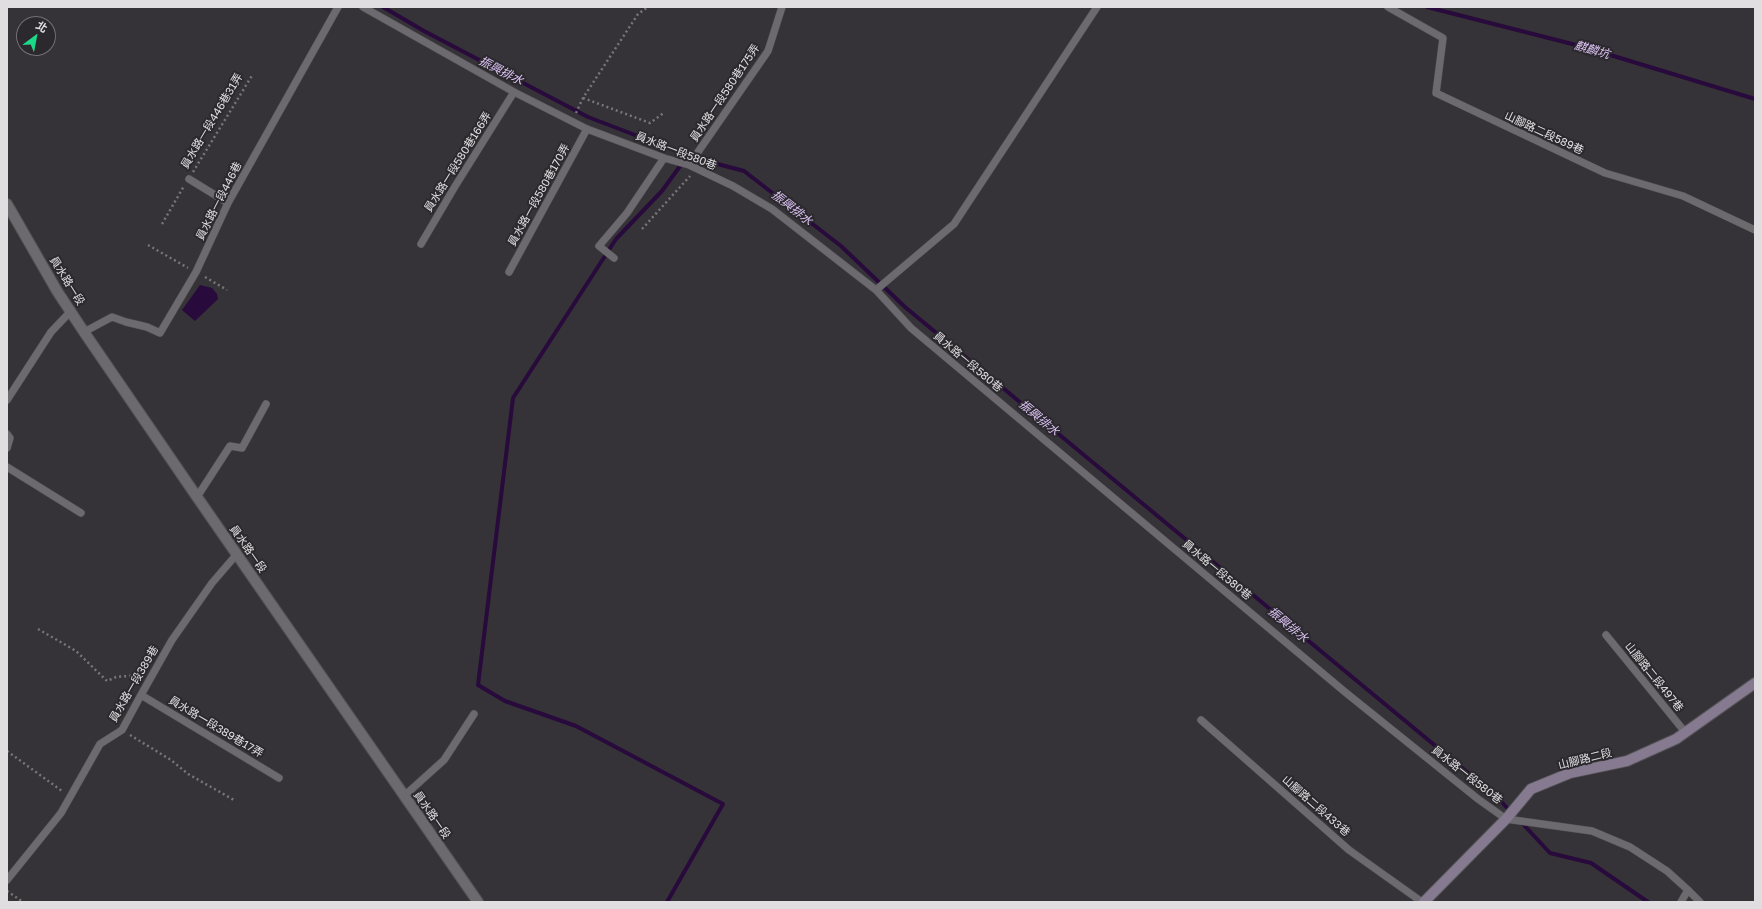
<!DOCTYPE html>
<html>
<head>
<meta charset="utf-8">
<style>
	body { margin:0 }
	#map { position:relative; width:1762px; height:909px; overflow:hidden; background:#353337; font-family:"Golos Text","Noto Sans TC",sans-serif }
	canvas { display:block }
	.frame { position:absolute; inset:0; border:8px solid #e0dee1; pointer-events:none }
	.north { position:absolute; left:16px; top:16px; width:40px; height:40px; box-sizing:border-box; background:#2b292d; border:1px solid #737175; border-radius:50%; rotate:32deg; font-size:11px; font-weight:700; line-height:16px; text-align:center; color:#e0dee1 }
	.north::after { content:''; display:block; margin:auto; width:14px; height:18px; background:#1ad988; clip-path:polygon(50% 0,100% 100%,50% 72%,0 100%) }
</style>
</head>
<body>
<div id="map">
<canvas width="1762" height="909"></canvas>
<div class="frame"></div>
<div class="north">北</div>
</div>
<script>
const g = document.querySelector('canvas').getContext('2d');
g.lineJoin = 'round';
function fill(path, color) {
  g.fillStyle = color;
  g.fill(path, 'evenodd');
}
function shape(rows) {
  const path = new Path2D();
  for (const r of rows) {
    path.moveTo(r[0], r[1]);
    for (let i = 2; i < r.length; i += 2) path.lineTo(r[i], r[i + 1]);
  }
  return path;
}
function trace(path, color, width, dash) {
  g.strokeStyle = color;
  g.lineWidth = width;
  g.lineCap = dash ? 'butt' : 'round';
  g.setLineDash(dash || []);
  g.stroke(path);
}
function write(font, color, halo, rows, align = 'center') {
  g.font = font + ' "Golos Text","Noto Sans TC",sans-serif';
  g.lineWidth = 4;
  g.setLineDash([]);
  g.textBaseline = 'middle';
  g.strokeStyle = halo;
  g.fillStyle = color;
  for (const [text, x, y, turn = 0] of rows) {
    g.save();
    g.translate(x, y);
    g.rotate((+turn || 0) * Math.PI / 180);
    g.textAlign = isNaN(turn) ? turn : align;
    if (halo) g.strokeText(text, 0, 0);
    g.fillText(text, 0, 0);
    g.restore();
  }
}
const water = shape([
	[200,285,212,288,217,294,218,299,195,321,182,310]
]);
const stream = shape([
	[383,7,424,31,588,117,695,158,744,171,841,246,905,307,1496,796,1512,813],
	[1427,7,1584,47,1755,99],
	[1521,822,1550,853,1591,863,1648,902],
	[667,902,723,804,576,726,505,701,478,685,513,398,616,239,662,191,688,155]
]);
const path = shape([
	[583,98,650,123,665,112],
	[576,113,583,98,638,14,648,7],
	[193,172,253,74],
	[162,224,184,186],
	[642,229,690,176],
	[148,245,188,268],
	[205,277,227,290],
	[38,629,76,651,107,681,116,677,140,675],
	[130,735,171,760,188,774,234,800],
	[7,751,62,791],
	[7,891,23,902]
]);
const service = shape([
	[363,7,514,92,587,129,664,158,689,165,733,186,772,209,876,290,911,328,1345,692,1478,799,1506,819,1592,831,1630,847,1667,871,1688,890,1700,902],
	[1388,7,1443,38,1436,93,1605,173,1683,196,1755,230],
	[689,165,768,51,782,7],
	[189,179,228,203],
	[421,244,454,188,514,92],
	[614,258,599,246,627,213,664,158],
	[509,272,587,129],
	[876,290,954,224,1097,7],
	[84,332,112,317,126,322,147,327,160,333,196,272,228,203,338,7],
	[7,400,51,332,71,311],
	[7,434,10,438,7,448],
	[7,467,81,513],
	[197,497,230,446,242,448,266,404],
	[1606,635,1685,732],
	[141,695,279,778],
	[1201,720,1349,850,1422,902],
	[404,796,444,760,474,714],
	[7,880,61,813,100,744,122,730,141,695,172,640,212,583,237,554],
	[1681,902,1688,890]
]);
const tertiary = shape([
	[7,204,57,291,84,332,197,497,478,902]
]);
const secondary = shape([
	[1424,902,1506,819,1531,789,1570,773,1627,761,1676,739,1755,683]
]);
const streetNames = [
	["員水路一段580巷175弄",725,93,-56],
	["員水路一段446巷31弄",212,121,-59],
	["山腳路二段589巷",1544,133,25],
	["員水路一段580巷",676,151,21],
	["員水路一段580巷166弄",458,162,-58],
	["員水路一段580巷170弄",539,195,-61],
	["員水路一段446巷",219,201,-63],
	["員水路一段",67,281,58],
	["員水路一段580巷",968,362,40],
	["員水路一段",248,549,55],
	["員水路一段580巷",1217,570,40],
	["山腳路二段497巷",1654,677,51],
	["員水路一段389巷",134,684,-60],
	["員水路一段389巷17弄",216,727,31],
	["山腳路二段",1585,759,-14],
	["員水路一段580巷",1467,775,38],
	["山腳路二段433巷",1316,806,41],
	["員水路一段",432,815,55]
];
const waterNames = [
	["麒麟坑",1592,50,16],
	["振興排水",501,71,27],
	["振興排水",792,208,38],
	["振興排水",1039,418,40],
	["振興排水",1288,625,40]
];
fill(water, '#280a3c');
trace(stream, '#280a3c', 4);
trace(service, '#545255', 8);
trace(tertiary, '#545255', 12);
trace(secondary, '#545255', 12);
trace(path, '#787679', 2.5, [2, 3]);
trace(service, '#6c6a6e', 7);
trace(tertiary, '#6c6a6e', 10);
trace(secondary, '#857a90', 10);
write('11px', '#e0dee1', '#2b292d', streetNames);
write('italic 12px', '#ddc4f6', '#2b292d', waterNames);
</script>
</body>
</html>
